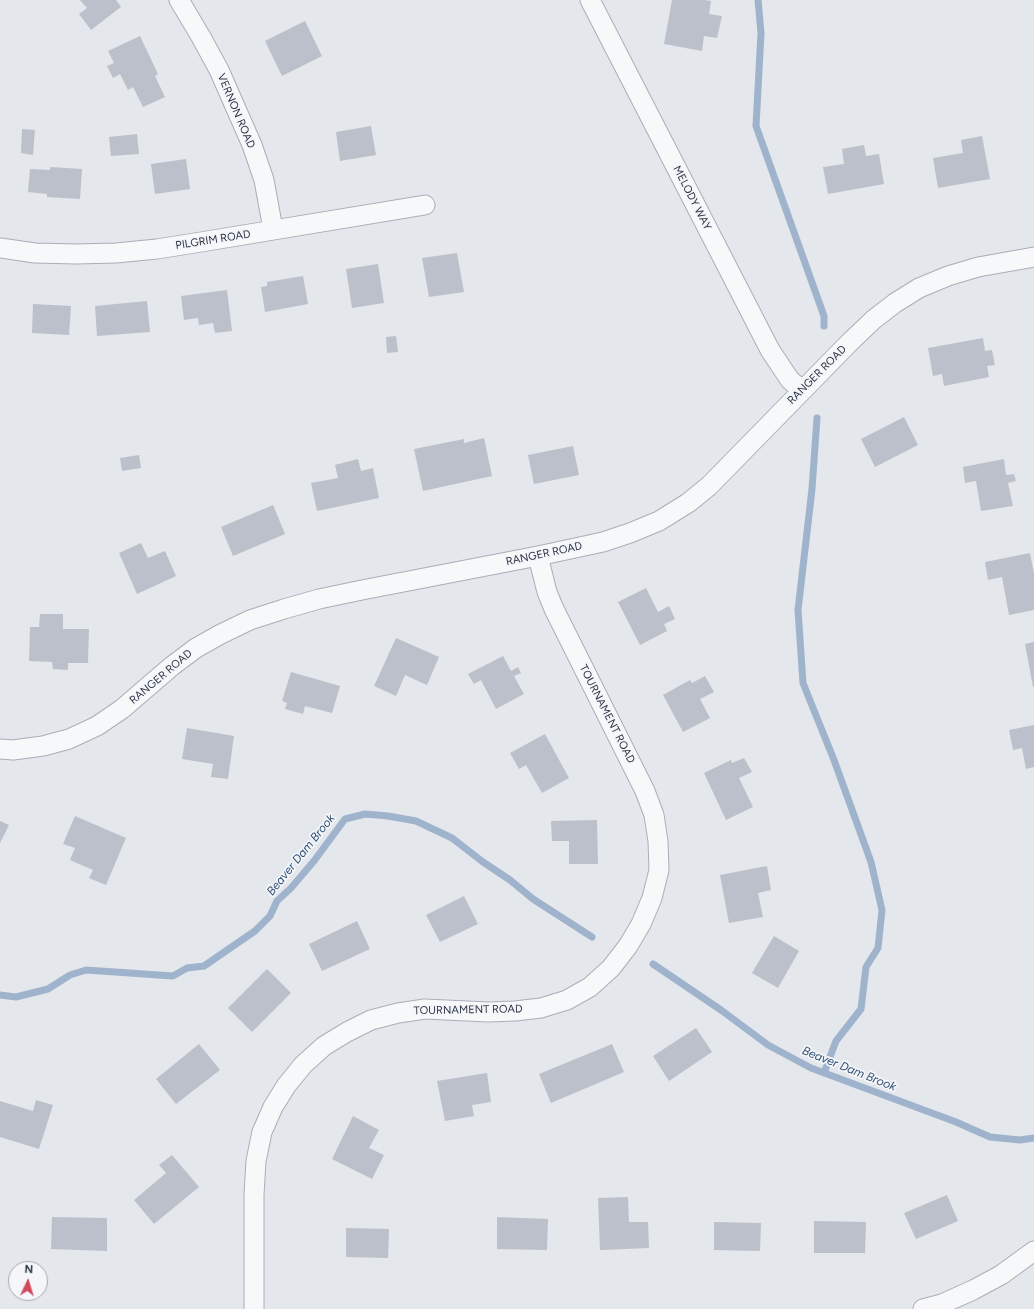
<!DOCTYPE html>
<html>
<head>
<meta charset="utf-8">
<style>
	body { margin:0 }
	#map { position:relative; width:1034px; height:1309px; overflow:hidden; background:#e4e7ec; font-family:Figtree,sans-serif }
	canvas { display:block }
	.north { position:absolute; left:8px; top:1261px; width:40px; height:40px; box-sizing:border-box; background:#f4f6f9; border:1px solid #a4a8b1; border-radius:50%; rotate:4deg; font-size:11px; font-weight:700; line-height:16px; text-align:center; color:#2b3445 }
	.north::after { content:''; display:block; margin:auto; width:14px; height:18px; background:#d1495b; clip-path:polygon(50% 0,100% 100%,50% 72%,0 100%) }
</style>
</head>
<body>
<div id="map">
<canvas width="1034" height="1309"></canvas>
<div class="north">N</div>
</div>
<script>
const g = document.querySelector('canvas').getContext('2d');
g.lineJoin = 'round';
function shape(rows) {
  const path = new Path2D();
  for (const r of rows) {
    path.moveTo(r[0], r[1]);
    for (let i = 2; i < r.length; i += 2) path.lineTo(r[i], r[i + 1]);
  }
  return path;
}
function trace(path, color, width, dash) {
  g.strokeStyle = color;
  g.lineWidth = width;
  g.lineCap = dash ? 'butt' : 'round';
  g.setLineDash(dash || []);
  g.stroke(path);
}
function fill(path, color) {
  g.fillStyle = color;
  g.fill(path, 'evenodd');
}
function write(font, color, halo, rows, align = 'center') {
  g.font = font + ' Figtree,sans-serif';
  g.lineWidth = 3.5;
  g.setLineDash([]);
  g.textBaseline = 'middle';
  g.strokeStyle = halo;
  g.fillStyle = color;
  for (const [text, x, y, turn = 0] of rows) {
    g.save();
    g.translate(x, y);
    g.rotate((+turn || 0) * Math.PI / 180);
    g.textAlign = isNaN(turn) ? turn : align;
    if (halo) g.strokeText(text, 0, 0);
    g.fillText(text, 0, 0);
    g.restore();
  }
}
const stream = shape([
	[758,0,761,33,756,126,824,316,824,326],
	[817,418,812,489,798,610,803,683,834,760,871,862,882,910,878,948,866,967,861,1009,836,1041,824,1073],
	[653,964,721,1010,768,1045,811,1068,956,1122,990,1137,1020,1140,1034,1138],
	[0,995,16,997,48,989,70,975,86,970,173,976,187,968,204,966,255,931,270,916,277,901,291,888,314,861,345,819,365,814,388,816,416,821,452,838,483,862,510,880,533,899,592,937]
]);
const building = shape([
	[80,0,116,0,121,7,91,30,79,14,87,8],
	[672,0,705,0,711,1,709,14,722,16,717,38,704,36,702,51,664,44],
	[305,21,322,56,282,76,265,41],
	[140,36,158,74,155,76,165,97,143,107,133,87,128,90,120,74,113,78,107,66,114,63,108,51],
	[371,126,376,155,340,161,336,132],
	[22,129,35,130,33,155,21,153],
	[137,134,139,154,111,156,109,137],
	[982,136,990,179,938,188,933,158,963,153,961,140],
	[864,145,866,156,879,154,884,184,828,194,823,167,844,164,842,149],
	[186,159,190,189,155,194,151,164],
	[50,167,82,169,80,199,47,197,47,194,28,192,30,169,50,170],
	[457,253,464,292,429,297,422,258],
	[378,264,384,303,352,308,346,269],
	[303,276,308,304,265,312,261,287,267,286,267,282],
	[227,290,232,331,215,333,213,323,199,325,198,318,184,320,181,296],
	[147,301,150,332,97,336,95,306],
	[33,304,71,306,69,335,32,333],
	[396,336,398,352,387,353,386,337],
	[983,338,985,351,992,350,995,365,987,366,989,377,944,386,942,374,933,376,928,348],
	[904,417,918,445,875,467,861,439],
	[484,438,492,476,423,491,414,449,464,439,464,443],
	[573,446,579,475,534,484,528,455],
	[139,455,141,468,122,471,120,458],
	[358,459,361,471,373,468,379,498,317,511,311,483,338,478,335,465],
	[1004,459,1006,475,1014,474,1016,481,1008,483,1013,506,981,511,976,481,965,483,963,467],
	[273,505,285,534,233,556,221,527],
	[141,543,148,558,165,551,176,576,137,594,119,553],
	[1030,553,1034,574,1034,610,1009,615,1002,577,988,580,985,562],
	[646,588,658,612,669,606,675,619,664,624,667,631,640,645,618,602],
	[40,614,63,614,63,629,89,629,88,663,68,663,68,670,53,669,52,662,29,661,30,627,39,627],
	[396,638,439,657,427,685,405,675,396,696,374,686],
	[1034,642,1034,687,1033,687,1025,644],
	[503,656,511,671,518,667,521,673,514,676,524,694,496,709,481,680,474,684,468,674],
	[291,672,340,686,332,713,305,706,303,714,285,709,287,703,282,701],
	[705,676,714,692,700,699,710,718,683,732,663,695,690,680,692,683],
	[1034,725,1034,767,1026,769,1022,748,1013,750,1009,730],
	[187,728,234,736,228,779,211,777,213,764,182,759],
	[545,734,569,778,542,793,526,765,519,769,510,753],
	[744,758,752,772,739,778,753,807,726,820,704,773,731,760,732,763],
	[75,816,126,838,106,885,89,878,93,870,70,860,75,848,63,844],
	[597,820,598,864,569,864,569,841,552,841,551,821],
	[0,821,9,825,0,843],
	[767,866,771,890,758,893,763,917,729,923,720,875],
	[464,896,478,924,440,942,426,915],
	[357,921,370,949,322,971,309,944],
	[774,936,799,951,778,988,752,973],
	[267,969,291,993,252,1032,228,1008],
	[696,1028,712,1052,669,1081,653,1056],
	[199,1044,220,1070,176,1104,156,1079],
	[612,1044,624,1072,551,1103,539,1074],
	[487,1073,491,1102,472,1105,474,1116,445,1121,437,1081],
	[36,1100,53,1105,39,1149,0,1137,0,1101,33,1111],
	[353,1116,379,1130,369,1148,384,1155,372,1179,332,1159],
	[172,1155,199,1187,154,1224,134,1200,166,1173,159,1165],
	[947,1195,958,1221,916,1239,904,1213],
	[628,1197,629,1222,648,1222,649,1248,600,1250,598,1198],
	[52,1217,107,1218,107,1251,51,1249],
	[497,1217,548,1219,547,1250,497,1249],
	[814,1221,866,1222,865,1253,814,1253],
	[714,1222,761,1223,760,1251,714,1250],
	[346,1228,389,1229,388,1258,346,1257]
]);
const street = shape([
	[179,0,201,37,219,70,252,145,264,180,273,229],
	[590,0,770,350,790,380,802,390],
	[0,248,35,253,76,254,116,253,157,249,201,242,425,205],
	[0,749,13,750,43,746,69,739,97,726,122,709,172,666,196,648,221,634,250,620,284,609,319,599,362,590,538,556,603,542,630,533,659,521,688,503,709,486,849,343,873,320,895,303,919,288,948,276,978,267,1034,257],
	[254,1309,254,1195,256,1161,262,1132,273,1107,286,1086,303,1065,324,1046,347,1032,371,1020,398,1013,425,1009,488,1012,515,1011,541,1008,567,1000,590,987,611,968,628,946,641,924,652,898,659,870,658,841,654,815,645,791,554,609,547,592,538,556],
	[923,1309,942,1304,973,1290,1001,1275,1034,1251]
]);
const streetNames = [
	["VERNON ROAD",236,111,67],
	["MELODY WAY",692,198,63],
	["PILGRIM ROAD",213,240,-9],
	["RANGER ROAD",817,375,-45],
	["RANGER ROAD",544,554,-12],
	["RANGER ROAD",161,677,-40],
	["TOURNAMENT ROAD",607,714,63],
	["TOURNAMENT ROAD",468,1010,-1]
];
const waterNames = [
	["Beaver Dam Brook",301,855,-51],
	["Beaver Dam Brook",849,1069,22]
];
trace(stream, '#9fb4cc', 7);
fill(building, '#bbc0ca');
trace(street, '#a9aeb7', 21);
trace(street, '#f7f8fa', 19);
write('11px', '#2b3445', '#f4f6f9', streetNames);
write('italic 12px', '#34527a', '#f4f6f9', waterNames);
</script>
</body>
</html>
